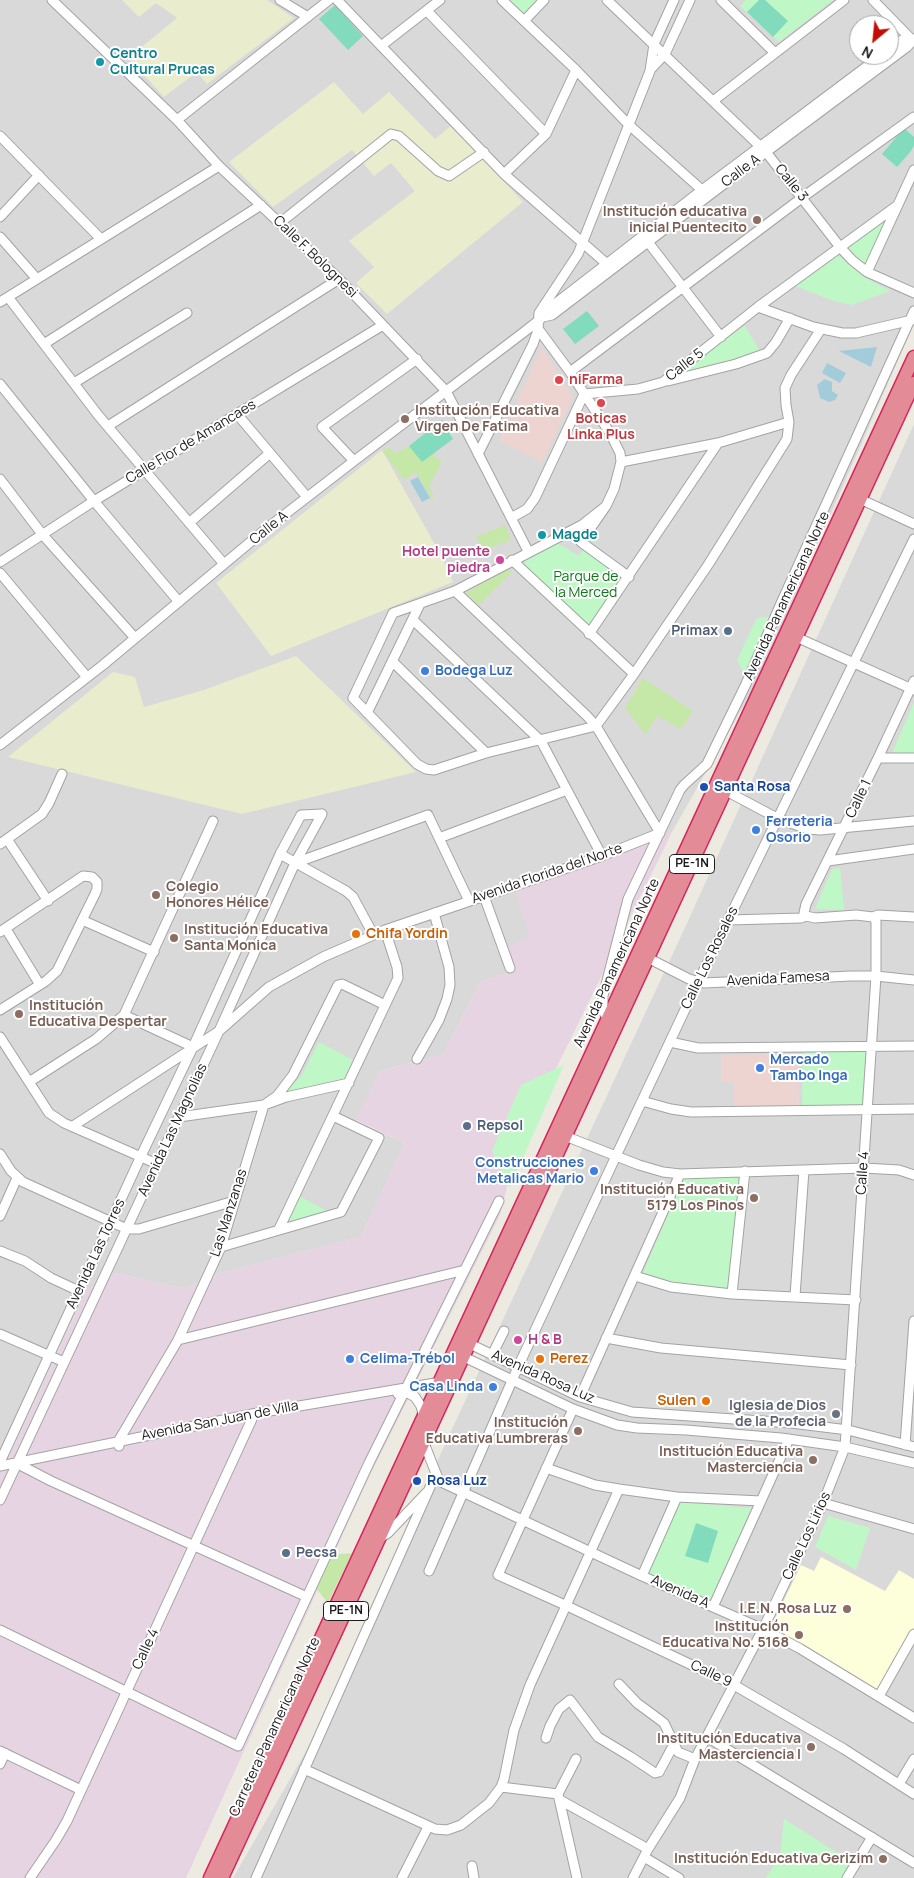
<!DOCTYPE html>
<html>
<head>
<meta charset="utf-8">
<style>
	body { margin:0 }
	#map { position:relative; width:914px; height:1878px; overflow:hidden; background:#edeae2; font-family:Manrope,sans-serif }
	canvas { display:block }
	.north { position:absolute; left:849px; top:15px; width:50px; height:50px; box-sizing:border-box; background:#fff; border:1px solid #a4a4a4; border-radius:50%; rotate:208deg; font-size:14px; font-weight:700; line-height:20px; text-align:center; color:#1c1c1c }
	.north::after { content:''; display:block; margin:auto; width:18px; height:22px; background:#c40d05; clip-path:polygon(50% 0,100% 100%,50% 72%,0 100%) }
</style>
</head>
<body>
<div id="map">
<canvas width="914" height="1878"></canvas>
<div class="north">N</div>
</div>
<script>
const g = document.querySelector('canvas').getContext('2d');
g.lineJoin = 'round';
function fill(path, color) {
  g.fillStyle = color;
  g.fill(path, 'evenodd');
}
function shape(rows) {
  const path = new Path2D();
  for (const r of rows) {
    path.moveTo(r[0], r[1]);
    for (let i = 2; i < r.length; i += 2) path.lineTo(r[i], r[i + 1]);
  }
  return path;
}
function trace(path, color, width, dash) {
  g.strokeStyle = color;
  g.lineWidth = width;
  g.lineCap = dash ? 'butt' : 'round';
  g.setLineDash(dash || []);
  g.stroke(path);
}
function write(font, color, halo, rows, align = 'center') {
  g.font = font + ' Manrope,sans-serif';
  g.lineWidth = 4;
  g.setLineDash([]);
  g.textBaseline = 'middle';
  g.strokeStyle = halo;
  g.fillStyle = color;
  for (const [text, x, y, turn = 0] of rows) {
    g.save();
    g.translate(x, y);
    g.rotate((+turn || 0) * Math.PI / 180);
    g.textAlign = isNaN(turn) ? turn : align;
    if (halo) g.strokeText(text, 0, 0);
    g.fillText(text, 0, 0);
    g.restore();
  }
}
const residential = shape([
	[0,0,914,0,914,324,756,684,672,832,642,844,529,938,514,970,480,983,443,1055,380,1071,356,1121,405,1143,361,1237,213,1275,185,1289,115,1273,87,1290,0,1477],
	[859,25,889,25,889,55,859,55],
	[914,424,914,1878,233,1878,309,1746,447,1440,688,921]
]);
const commercial = shape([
	[541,349,543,350,573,397,542,462,499,441],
	[798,1054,799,1106,734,1106,734,1082,721,1082,721,1055]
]);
const industrial = shape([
	[672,832,551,1079,507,1187,500,1215,370,1475,186,1878,0,1878,0,1477,87,1290,115,1273,185,1289,213,1275,361,1237,405,1143,356,1120,380,1071,443,1055,480,983,514,970,508,946,529,938,515,889]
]);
const education = shape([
	[821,1557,885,1591,899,1570,914,1579,914,1636,883,1695,771,1627,801,1565,814,1571]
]);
const farmland = shape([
	[122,0,267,0,294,18,207,84,197,72,164,97,128,58,177,18,156,3,139,17],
	[334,82,363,114,389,92,435,139,452,125,523,202,387,314,356,283,374,267,349,241,415,191,391,163,374,176,352,150,273,207,229,162],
	[382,450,444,561,453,582,271,656,216,583],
	[296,656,416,772,242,814,8,757,113,672,135,677,144,707,204,690]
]);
const grass = shape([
	[409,446,422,461,432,454,442,462,429,486,434,498,432,500,416,472,404,480,382,450,390,448,395,454],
	[505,525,511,540,484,550,476,537],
	[507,568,512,572,479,605,466,593],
	[643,678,693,711,681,729,657,716,646,735,625,708],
	[352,1553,328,1603,315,1587,329,1555]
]);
const park = shape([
	[507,0,541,0,524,17],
	[746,0,833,0,779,42,740,6],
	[882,218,885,221,865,264,863,264,845,249],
	[835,253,866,278,890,291,852,305,834,301,795,286],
	[745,326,761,353,681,376,678,371],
	[557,543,579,556,583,550,624,579,592,628,525,566,525,560],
	[774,616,747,679,737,660,757,618],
	[914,702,914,755,890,758],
	[840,868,844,910,815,909,832,869],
	[319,1042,353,1060,343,1081,285,1093,302,1075],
	[871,1046,867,1108,802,1110,803,1048],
	[564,1065,510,1187,510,1188,492,1151,521,1085],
	[685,1176,741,1177,730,1290,672,1283,642,1275],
	[299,1196,327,1211,285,1223],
	[680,1502,752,1508,710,1601,648,1574],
	[828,1516,870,1528,856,1570,815,1547],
	[784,1819,852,1862,842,1878,766,1878,780,1855]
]);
const pitch = shape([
	[759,0,765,0,788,21,773,37,747,12],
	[335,5,363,36,348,50,319,19],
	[904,128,914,137,914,145,911,151,897,167,882,154],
	[587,311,599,326,575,344,563,329],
	[442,420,453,439,422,462,409,446],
	[696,1523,718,1531,708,1563,685,1556]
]);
const water = shape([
	[877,347,871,367,839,351],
	[827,363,846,373,840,383,822,373],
	[825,379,832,382,832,391,838,395,835,400,829,402,820,398,817,385],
	[418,477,430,498,422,502,410,481]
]);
const minor = shape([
	[52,0,177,120,219,166,339,279,446,391,528,551],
	[280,0,308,17],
	[337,0,504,174,607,264],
	[502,0,576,70,628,124,702,190],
	[607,0,766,152,840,247,852,260,867,272,914,293],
	[721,0,775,53],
	[873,0,914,42],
	[427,11,546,134],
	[524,21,544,0],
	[381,46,440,0],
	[889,50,902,40,913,40],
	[650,70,665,54,690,0],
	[713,101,844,0],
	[177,120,329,0],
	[0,136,100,238],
	[504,174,546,134,576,70],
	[0,217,39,175],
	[280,223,391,134,399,136,438,171,449,176,484,152],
	[0,237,37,279],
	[648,242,721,337],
	[867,272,914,170],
	[8,297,98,415,224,564],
	[0,302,219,166],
	[758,307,813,327,842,333,856,333,912,320],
	[543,317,552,315,766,152,907,47,914,39],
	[539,330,570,372,610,433,620,453,621,462,614,489,606,506,581,542,629,577],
	[44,344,261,205],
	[570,372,803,197,914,117],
	[668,381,736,364,767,353,776,342,790,318],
	[74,383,187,313],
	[0,384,94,501,179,602],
	[237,414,307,497],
	[108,426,339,279],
	[478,454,533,344,538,330,539,313,578,254,650,71,654,44,674,0],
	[354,461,322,427,417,359],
	[621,462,718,443,789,422,786,405,785,388,791,375,821,329],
	[0,479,42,534,135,638],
	[860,499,914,524],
	[606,506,582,525,455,591,393,613,353,698,417,764,426,769,434,770,486,753,596,726,634,674,708,565,787,439,789,422],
	[511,518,527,509,535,498,584,394,638,389,663,382,758,307,898,205],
	[189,523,270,453],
	[512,560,634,674],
	[0,562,94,501,383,325],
	[0,573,86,676],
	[413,620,541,741,602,856],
	[589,634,718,443],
	[796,637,914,690],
	[392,661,486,753],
	[367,713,420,604],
	[0,745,103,665,266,529,354,461,524,332,543,317,547,310,702,190,882,55],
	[878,758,914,758],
	[726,791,779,819,808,829,820,830,914,821],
	[439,838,567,790],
	[7,839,48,901],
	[0,844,42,814,49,803,62,774],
	[280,854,346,891,353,897,373,934],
	[828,861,914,849],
	[295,863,428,815,469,901],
	[484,896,510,968],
	[806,916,804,913,806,904,878,758,914,681],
	[82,920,154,952],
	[729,920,801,918,806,916,815,918,856,915,873,917,878,915,914,917],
	[6,929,40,985],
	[0,932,83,876,92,877,97,882,97,889,95,894,57,971,46,981,0,1010],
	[648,958,689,979,704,983,851,976,876,976,914,980],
	[124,1015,193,1047],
	[608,1019,603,1011,603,996,628,899,680,790,684,785,707,764,745,686,782,601,914,311],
	[0,1037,49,1113,64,1123,157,1164],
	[670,1042,698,1048,914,1046],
	[417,1059,439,1020,447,999,450,985,449,967,434,913],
	[29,1082,96,1039,124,1015,213,821],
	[642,1101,671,1109,691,1112,914,1109],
	[179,1117,264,1105,286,1097,349,1083],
	[73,1126,219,1031,269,987,323,957,385,930,602,856,660,833,596,726,587,716,455,591],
	[565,1136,639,1165,663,1172,680,1174,864,1168,899,1170,914,1175],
	[0,1154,11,1171,23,1182,127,1229,139,1229,234,1201],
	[0,1216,17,1178],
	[279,1229,398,978,397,967,385,930],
	[221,1247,341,1212,379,1138,333,1116],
	[0,1251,25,1261,51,1278,79,1291],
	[635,1276,671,1287,732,1294,856,1300],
	[732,1294,745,1171],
	[795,1296,804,1170],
	[0,1334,64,1362],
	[606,1338,661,1348,851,1365],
	[178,1340,465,1270],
	[470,1344,580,1397,632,1412,791,1423,848,1430,914,1447],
	[492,1355,504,1331],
	[464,1357,573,1409,617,1425,637,1428,686,1430,781,1438,845,1447,914,1463],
	[398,1394,408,1393,415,1397,421,1406,424,1418],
	[580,1397,680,1174],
	[573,1409,498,1575,565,1605,734,1685,844,1749,914,1794],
	[424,1443,439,1481,642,1576,763,1629,799,1648,914,1718],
	[905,1445,914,1321],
	[119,1446,119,1440,178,1340,221,1247,264,1105,277,1096,293,1075,338,985,342,984,385,1005],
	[0,1462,141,1156,193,1047,280,854,301,815,322,814],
	[0,1466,252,1414,441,1382],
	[22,1466,51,1481,307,1597],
	[546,1468,595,1485,619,1489,677,1497,761,1501],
	[0,1500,219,1031,295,863,322,814],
	[823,1503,914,1529],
	[380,1538,388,1533,426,1493],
	[429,1571,518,1367,616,1156,698,982,914,539],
	[642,1576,677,1497],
	[713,1607,789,1439],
	[0,1630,238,1746,369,1463,499,1201],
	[619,1684,637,1703,664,1723,678,1752,695,1759],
	[879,1696,914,1634],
	[707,1737,914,1863],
	[546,1738,550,1726,559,1709,570,1700,598,1737,631,1757,655,1773,659,1772,674,1744],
	[0,1751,81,1790],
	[0,1764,5,1753],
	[304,1769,435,1829,447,1830,461,1825,489,1803,501,1787,504,1779,514,1730,530,1685,619,1489],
	[899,1784,914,1759],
	[501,1787,558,1794,577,1878],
	[558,1794,576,1759],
	[560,1800,648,1849],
	[644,1857,679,1878],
	[472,1866,474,1878],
	[30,1878,56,1840,67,1821,252,1419,252,1414],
	[256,1878,430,1487],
	[402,1878,428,1827],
	[633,1878,648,1849,680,1798,695,1759,763,1629,823,1503,845,1447,876,976,876,921,873,917],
	[847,1878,872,1837]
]);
const highway = shape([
	[210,1878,914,357],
	[222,1878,914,383]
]);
const markers = [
	[100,62,5,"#0f9aa8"],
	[757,220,5,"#8d6e63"],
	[559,380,5,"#e0444e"],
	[601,403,5,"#e0444e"],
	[405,419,5,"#8d6e63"],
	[542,535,5,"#0f9aa8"],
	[500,560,5,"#d1479c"],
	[728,631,5,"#5c6f8a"],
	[425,671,5,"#3f7fe0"],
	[704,787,5,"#1a4fb4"],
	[756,830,5,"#3f7fe0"],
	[156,895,5,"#8d6e63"],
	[356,934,5,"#e8710a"],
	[174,938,5,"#8d6e63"],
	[19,1014,5,"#8d6e63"],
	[760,1068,5,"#3f7fe0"],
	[467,1126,5,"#5c6f8a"],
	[594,1171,5,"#3f7fe0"],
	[754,1198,5,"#8d6e63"],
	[518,1340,5,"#d1479c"],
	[350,1359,5,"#3f7fe0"],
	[540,1359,5,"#e8710a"],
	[493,1387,5,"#3f7fe0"],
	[706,1401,5,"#e8710a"],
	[836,1414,5,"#6b7280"],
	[578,1431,5,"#8d6e63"],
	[813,1460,5,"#8d6e63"],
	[417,1481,5,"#1a4fb4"],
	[286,1553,5,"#5c6f8a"],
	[847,1609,5,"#8d6e63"],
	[799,1635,5,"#8d6e63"],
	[811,1747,5,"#8d6e63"],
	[883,1859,5,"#8d6e63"]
];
const shields = [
	[692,864,45],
	[346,1611,45]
];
const shieldNames = [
	["PE-1N",692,864],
	["PE-1N",346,1611]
];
const cultureNames = [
	["Centro",110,54],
	["Cultural Prucas",110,70],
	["Magde",552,535]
];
const streetNames = [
	["Calle A",741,171,-37],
	["Calle 3",791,183,51],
	["Calle F. Bolognesi",315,257,44],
	["Calle 5",685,365,-38],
	["Calle Flor de Amancaes",191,442,-31],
	["Calle A",269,528,-39],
	["Avenida Panamericana Norte",787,596,-65],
	["Calle 1",859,799,-64],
	["Avenida Florida del Norte",547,874,-19],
	["Calle Los Rosales",710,958,-64],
	["Avenida Panamericana Norte",617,963,-65],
	["Avenida Famesa",778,979,-3],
	["Avenida Las Magnolias",173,1130,-65],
	["Calle 4",863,1173,-86],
	["Las Manzanas",229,1213,-72],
	["Avenida Las Torres",96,1254,-65],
	["Avenida Rosa Luz",543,1377,24],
	["Avenida San Juan de Villa",220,1421,-11],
	["Calle Los Lirios",807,1536,-65],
	["Avenida A",680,1592,24],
	["Calle 4",146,1649,-65],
	["Calle 9",711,1674,26],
	["Carretera Panamericana Norte",275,1727,-65]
];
const educationNames = [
	["Institución educativa",747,212],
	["inicial Puentecito",747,228],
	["Institución Educativa",415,411,"left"],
	["Virgen De Fatima",415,427,"left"],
	["Colegio",166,887,"left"],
	["Honores Hélice",166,903,"left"],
	["Institución Educativa",184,930,"left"],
	["Santa Monica",184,946,"left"],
	["Institución",29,1006,"left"],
	["Educativa Despertar",29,1022,"left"],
	["Institución Educativa",744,1190],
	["5179 Los Pinos",744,1206],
	["Institución",568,1423],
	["Educativa Lumbreras",568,1439],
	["Institución Educativa",803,1452],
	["Masterciencia",803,1468],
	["I.E.N. Rosa Luz",837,1609],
	["Institución",789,1627],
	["Educativa No. 5168",789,1643],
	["Institución Educativa",801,1739],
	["Masterciencia I",801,1755],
	["Institución Educativa Gerizim",873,1859]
];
const healthNames = [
	["niFarma",569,380],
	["Boticas",601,419,"center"],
	["Linka Plus",601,435,"center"]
];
const hotelNames = [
	["Hotel puente",490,552],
	["piedra",490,568],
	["H & B",528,1340,"left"]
];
const parkNames = [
	["Parque de",586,577],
	["la Merced",586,593]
];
const serviceNames = [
	["Primax",718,631,"right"],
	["Repsol",477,1126],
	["Pecsa",296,1553]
];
const shopNames = [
	["Bodega Luz",435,671],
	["Ferreteria",766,822],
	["Osorio",766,838],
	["Mercado",770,1060],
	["Tambo Inga",770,1076],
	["Construcciones",584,1163,"right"],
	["Metalicas Mario",584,1179,"right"],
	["Celima-Trébol",360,1359],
	["Casa Linda",483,1387,"right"]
];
const transitNames = [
	["Santa Rosa",714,787],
	["Rosa Luz",427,1481]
];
const foodNames = [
	["Chifa Yordin",366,934],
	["Perez",550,1359],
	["Sulen",696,1401,"right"]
];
const worshipNames = [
	["Iglesia de Dios",826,1406],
	["de la Profecia",826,1422]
];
fill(residential, '#dad9d9');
fill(commercial, '#eed4d1');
fill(industrial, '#e6d4e2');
fill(education, '#fdfeda');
fill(farmland, '#e9eccd');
fill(grass, '#c5e7a8');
fill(park, '#bff8c6');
fill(pitch, '#81dbbc');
fill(water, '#a3ccda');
trace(minor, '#a3a3a3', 11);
trace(highway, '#d3285b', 15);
trace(minor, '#fff', 9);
trace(highway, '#e48b98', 12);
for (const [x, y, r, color] of markers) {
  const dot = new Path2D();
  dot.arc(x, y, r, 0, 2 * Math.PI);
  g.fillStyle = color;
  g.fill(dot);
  trace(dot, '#fff', 2);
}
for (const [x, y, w] of shields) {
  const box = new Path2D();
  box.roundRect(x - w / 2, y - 9.5, w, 19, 4);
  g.fillStyle = '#fff';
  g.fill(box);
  trace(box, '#1c1c1c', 1);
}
write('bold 12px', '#1c1c1c', null, shieldNames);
write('bold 14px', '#0d838f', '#fff', cultureNames, 'left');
write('14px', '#1c1c1c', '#fff', streetNames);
write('bold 14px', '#785e54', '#fff', educationNames, 'right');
write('bold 14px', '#be3a42', '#fff', healthNames, 'left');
write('bold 14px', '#b23c85', '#fff', hotelNames, 'right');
write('14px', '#0e771b', '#fff', parkNames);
write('bold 14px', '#4e5e75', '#fff', serviceNames, 'left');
write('bold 14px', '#366cbe', '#fff', shopNames, 'left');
write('bold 14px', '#164399', '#fff', transitNames, 'left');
write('bold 14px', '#c56008', '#fff', foodNames, 'left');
write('bold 14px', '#5b616d', '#fff', worshipNames, 'right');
</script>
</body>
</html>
